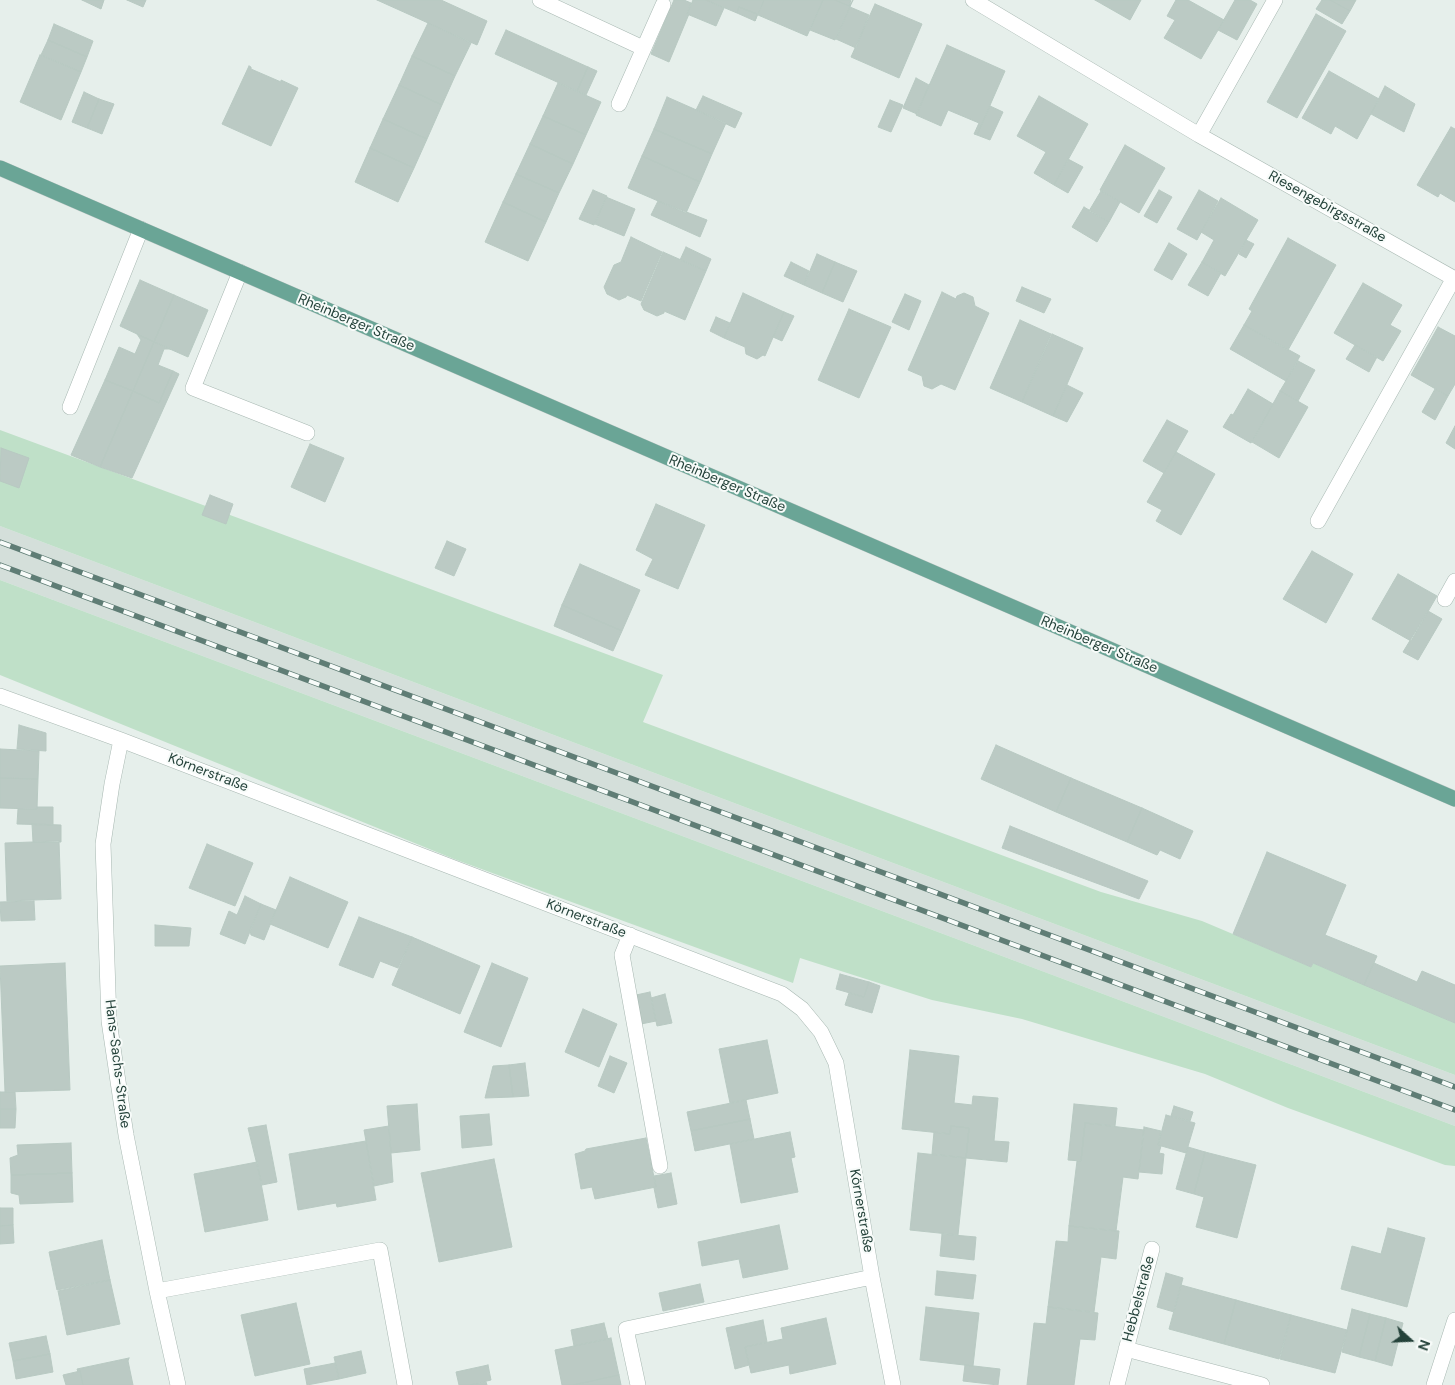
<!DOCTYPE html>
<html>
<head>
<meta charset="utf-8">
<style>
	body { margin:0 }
	#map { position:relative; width:1455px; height:1385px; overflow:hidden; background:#e6efeb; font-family:"DM Sans",sans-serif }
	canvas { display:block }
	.north { position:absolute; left:1385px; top:1315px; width:50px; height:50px; -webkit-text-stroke:4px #f7fbf9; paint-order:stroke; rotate:110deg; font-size:14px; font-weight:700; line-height:20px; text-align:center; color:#24423a }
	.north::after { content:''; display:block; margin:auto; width:18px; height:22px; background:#24423a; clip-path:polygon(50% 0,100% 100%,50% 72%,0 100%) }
</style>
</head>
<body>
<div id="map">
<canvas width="1455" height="1385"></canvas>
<div class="north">N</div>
</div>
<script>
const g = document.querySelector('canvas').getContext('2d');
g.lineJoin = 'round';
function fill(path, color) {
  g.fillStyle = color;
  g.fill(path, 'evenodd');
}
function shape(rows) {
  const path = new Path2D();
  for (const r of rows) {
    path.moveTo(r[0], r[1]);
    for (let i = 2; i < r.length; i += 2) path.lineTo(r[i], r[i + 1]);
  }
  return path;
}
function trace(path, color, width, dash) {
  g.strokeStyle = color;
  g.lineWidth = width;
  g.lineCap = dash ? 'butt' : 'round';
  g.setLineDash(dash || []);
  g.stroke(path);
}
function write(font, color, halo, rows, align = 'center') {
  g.font = font + ' "DM Sans",sans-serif';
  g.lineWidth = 4;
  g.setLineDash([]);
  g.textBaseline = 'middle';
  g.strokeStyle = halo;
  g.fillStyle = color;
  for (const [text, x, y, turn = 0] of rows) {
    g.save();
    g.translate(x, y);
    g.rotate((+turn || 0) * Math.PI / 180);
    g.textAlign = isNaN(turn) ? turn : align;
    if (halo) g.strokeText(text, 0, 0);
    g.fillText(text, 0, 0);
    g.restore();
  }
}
const built = shape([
	[0,526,1455,1075,1455,1126,0,580]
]);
const green = shape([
	[0,430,663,675,643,722,1101,892,1202,921,1311,967,1313,963,1455,1023,1455,1075,0,526],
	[0,580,1455,1126,1455,1166,1445,1165,1288,1108,1205,1074,1022,1019,932,1000,800,958,793,983,454,859,0,675]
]);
const building = shape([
	[82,0,104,0,101,9,82,0],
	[127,0,146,0,143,7,127,0],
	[377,0,441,0,487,21,477,45,377,0],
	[674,0,684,0,691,3,687,14,689,14,669,62,651,54,674,0],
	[693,0,706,0,724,8,716,26,687,14,693,0],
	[706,0,764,0,755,21,757,14,739,7,737,13,706,0],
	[764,0,823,0,807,36,758,15,764,0],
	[823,0,835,0,849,6,853,0,835,40,810,30,823,0],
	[835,0,851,0,849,6,835,0],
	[1095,0,1141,0,1130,20,1095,0],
	[1176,0,1188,0,1224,20,1201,59,1164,38,1175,20,1167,16,1176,0],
	[1235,0,1250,0,1257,4,1237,40,1218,30,1235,0],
	[1322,0,1330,0,1350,11,1342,24,1316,9,1322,0],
	[1330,0,1356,0,1350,11,1330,0],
	[875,4,922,24,899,78,851,57,875,4],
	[739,7,757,14,755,21,737,13,739,7],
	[850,7,869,15,856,48,836,39,850,7],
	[1316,14,1346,31,1297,118,1267,102,1316,14],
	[428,23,471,43,455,76,412,56,428,23],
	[54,24,93,41,87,57,48,40,54,24],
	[506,30,588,67,577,91,495,54,506,30],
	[48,40,87,57,81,72,41,55,48,40],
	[947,45,1005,71,977,135,974,134,979,123,948,110,941,126,916,115,947,45],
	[40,55,81,72,61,120,20,102,40,55],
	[412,56,455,76,442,105,399,85,412,56],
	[249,66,251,67,251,69,281,82,281,80,298,88,271,146,222,124,249,66],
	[588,67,597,71,586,95,577,91,588,67],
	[1329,71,1379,99,1357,139,1335,126,1331,134,1302,118,1329,71],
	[916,78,929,85,917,114,903,108,916,78],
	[558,83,601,102,586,135,543,116,558,83],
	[399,85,442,105,427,139,383,119,399,85],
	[1385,86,1415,104,1404,132,1371,114,1385,86],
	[84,92,99,99,87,128,72,122,84,92],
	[703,96,742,113,735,128,696,110,703,96],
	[1039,96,1088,124,1054,185,1034,173,1046,152,1017,136,1039,96],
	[667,97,726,123,712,154,654,129,667,97],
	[99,99,114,104,102,134,87,128,99,99],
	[890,100,903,105,891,132,878,127,890,100],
	[990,106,1003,112,990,140,977,135,990,106],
	[543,116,586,135,573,164,530,144,543,116],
	[383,119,427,139,414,168,370,148,383,119],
	[1451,127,1455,129,1455,202,1440,193,1438,197,1417,185,1451,127],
	[654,129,712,154,700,182,642,156,654,129],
	[530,144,573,164,559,193,516,174,530,144],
	[1125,145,1165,168,1139,213,1100,190,1125,145],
	[370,148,414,168,398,202,355,182,370,148],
	[642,156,700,182,686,213,628,188,642,156],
	[1068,159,1083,167,1068,193,1054,185,1068,159],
	[516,174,559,193,546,222,503,202,516,174],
	[593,190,607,196,594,225,579,219,593,190],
	[1159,190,1172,197,1157,223,1144,216,1159,190],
	[1199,190,1218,201,1197,240,1177,229,1199,190],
	[1101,191,1120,202,1109,222,1089,211,1101,191],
	[606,197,635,209,624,236,595,224,606,197],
	[1221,198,1258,220,1225,276,1202,262,1214,240,1201,232,1221,198],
	[658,201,707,220,700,237,651,215,658,201],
	[503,202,546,222,528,261,485,242,503,202],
	[1084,207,1109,222,1097,242,1072,227,1084,207],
	[631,237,662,252,641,301,627,295,626,297,619,300,607,294,604,287,614,265,621,262,631,237],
	[1288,238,1336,265,1288,350,1244,325,1252,311,1249,309,1288,238],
	[1246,240,1254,244,1246,258,1239,254,1246,240],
	[1169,243,1187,254,1172,280,1154,270,1169,243],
	[686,247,711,259,706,271,680,260,686,247],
	[663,252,706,271,685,320,664,311,664,313,657,316,644,310,641,304,663,252],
	[817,254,835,262,822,293,804,285,817,254],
	[791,262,809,271,804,285,784,276,791,262],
	[835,262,857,271,843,302,822,293,835,262],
	[1202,262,1221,273,1208,296,1188,285,1202,262],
	[140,280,174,295,154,342,120,326,140,280],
	[1363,283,1402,305,1390,325,1401,331,1383,361,1334,333,1363,283],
	[1022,287,1051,299,1044,313,1016,301,1022,287],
	[942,292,956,299,957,296,964,293,973,297,975,306,989,313,955,390,941,384,932,389,924,386,922,376,908,370,942,292],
	[743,293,784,312,765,356,763,355,757,359,746,354,745,347,724,338,743,293],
	[905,294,921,301,909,330,892,322,905,294],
	[174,295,208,310,188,357,154,342,174,295],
	[849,309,891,327,859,398,818,380,849,309],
	[784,312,794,316,782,341,773,337,784,312],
	[716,317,730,323,724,338,710,331,716,317],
	[1020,320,1051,334,1022,402,990,388,1020,320],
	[1244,325,1300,356,1286,381,1230,349,1244,325],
	[1438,327,1455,336,1455,384,1448,396,1411,375,1438,327],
	[137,334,154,342,133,391,105,380,119,347,135,354,141,340,137,334],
	[1052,334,1083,348,1053,416,1022,402,1052,334],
	[154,342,171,349,164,349,158,365,173,371,159,403,133,391,154,342],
	[1355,345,1377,357,1369,372,1346,359,1355,345],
	[1298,361,1315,370,1298,401,1280,391,1298,361],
	[173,371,179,374,132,478,100,467,133,391,159,403,173,371],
	[105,380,133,391,100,467,71,455,105,380],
	[1067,385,1083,393,1067,422,1053,416,1067,385],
	[1248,389,1273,404,1251,443,1223,427,1231,414,1233,415,1248,389],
	[1435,389,1448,396,1435,420,1422,412,1435,389],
	[1280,391,1308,407,1279,458,1252,442,1280,391],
	[1167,420,1188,431,1164,473,1143,461,1167,420],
	[1455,426,1455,449,1446,443,1455,426],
	[310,444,344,458,325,502,291,487,310,444],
	[1,448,29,458,19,488,0,481,1,448],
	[1176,452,1215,474,1181,535,1156,521,1162,510,1147,502,1176,452],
	[210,495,233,504,226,524,202,515,210,495],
	[656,504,705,525,678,589,645,575,653,559,636,550,656,504],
	[447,541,466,549,454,576,435,568,447,541],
	[1312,551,1353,574,1326,623,1283,599,1312,551],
	[580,564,640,590,622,631,562,605,580,564],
	[1398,574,1437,596,1411,641,1372,619,1398,574],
	[562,605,622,631,613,651,554,626,562,605],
	[1428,611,1442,619,1418,660,1403,652,1428,611],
	[19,725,46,733,46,751,17,749,19,725],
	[996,745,1071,778,1056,812,981,779,996,745],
	[0,749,39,751,38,779,0,778,0,749],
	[0,778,38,779,37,809,0,808,0,778],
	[1071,778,1142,808,1127,842,1056,812,1071,778],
	[37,807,53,807,53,825,17,824,18,809,37,809,37,807],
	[1142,808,1193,831,1180,859,1160,850,1157,855,1127,842,1142,808],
	[32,824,61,825,61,842,33,842,32,824],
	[1010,826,1148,881,1139,899,1002,848,1010,826],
	[59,841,61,899,7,901,5,843,59,841],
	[207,844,253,863,235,906,189,888,207,844],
	[1267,852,1346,885,1325,935,1377,956,1364,985,1313,963,1311,967,1233,934,1267,852],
	[290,877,348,902,328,948,270,924,290,877],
	[245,896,261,904,245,944,220,934,229,911,237,915,245,896],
	[34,901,35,920,1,921,0,902,34,901],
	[261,904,276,910,264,940,251,935,250,930,261,904],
	[359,917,412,937,398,968,380,961,373,978,339,965,359,917],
	[155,925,191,928,189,946,155,946,155,925],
	[412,937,480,966,460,1014,392,985,412,937],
	[65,963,70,1090,5,1092,0,966,65,963],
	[492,963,528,978,501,1047,464,1032,492,963],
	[1374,963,1417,982,1422,971,1455,985,1455,1023,1364,985,1374,963],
	[840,974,869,982,864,997,836,989,840,974],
	[869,982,880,986,872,1013,845,1005,849,993,864,997,869,982],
	[650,992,656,1021,641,1024,636,995,650,992],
	[665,994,672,1023,657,1026,651,998,665,994],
	[583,1009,617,1024,599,1067,565,1052,583,1009],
	[767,1040,778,1093,730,1103,719,1049,767,1040],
	[910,1050,959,1056,954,1103,972,1105,973,1096,998,1098,994,1141,1009,1142,1007,1162,966,1158,969,1128,951,1126,950,1134,902,1129,910,1050],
	[610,1056,627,1063,614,1093,598,1086,610,1056],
	[525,1063,529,1096,513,1097,509,1065,525,1063],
	[509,1065,513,1097,485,1098,493,1066,509,1065],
	[0,1092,15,1092,16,1109,0,1109,0,1092],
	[746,1100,750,1119,691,1131,687,1112,746,1100],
	[417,1104,420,1150,391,1153,387,1106,417,1104],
	[1074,1104,1117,1108,1115,1126,1085,1123,1081,1161,1068,1160,1074,1104],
	[1174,1106,1193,1112,1190,1121,1171,1116,1174,1106],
	[0,1109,16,1109,15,1128,0,1128,0,1109],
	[489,1114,492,1145,462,1148,460,1116,489,1114],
	[1166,1115,1195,1123,1186,1153,1158,1145,1166,1115],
	[750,1119,754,1139,695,1151,691,1131,750,1119],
	[1085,1123,1144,1130,1138,1179,1123,1177,1116,1231,1069,1226,1077,1161,1081,1161,1085,1123],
	[266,1125,277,1182,262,1185,248,1128,266,1125],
	[389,1126,393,1182,374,1186,364,1130,389,1126],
	[951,1126,969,1128,966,1158,932,1154,934,1132,950,1134,951,1126],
	[1144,1127,1161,1131,1158,1145,1161,1146,1159,1153,1164,1154,1162,1174,1139,1172,1144,1127],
	[790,1132,795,1157,791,1158,798,1192,741,1203,730,1144,790,1132],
	[646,1138,656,1187,595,1199,592,1187,581,1189,575,1154,585,1151,586,1149,646,1138],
	[366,1141,376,1200,337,1207,336,1203,298,1210,289,1154,366,1141],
	[71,1143,72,1173,11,1175,10,1158,18,1155,17,1145,71,1143],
	[1188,1147,1205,1152,1194,1194,1176,1189,1188,1147],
	[1205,1152,1256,1165,1237,1238,1196,1227,1204,1197,1194,1194,1205,1152],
	[918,1153,966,1158,958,1235,910,1230,918,1153],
	[494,1159,512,1247,439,1262,421,1173,494,1159],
	[257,1162,268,1220,205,1232,194,1174,257,1162],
	[72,1173,73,1202,20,1204,19,1195,11,1193,11,1175,72,1173],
	[671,1173,677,1204,658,1208,654,1188,656,1187,654,1176,671,1173],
	[0,1208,13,1208,13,1225,0,1226,0,1208],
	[13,1225,14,1243,0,1244,0,1226,13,1225],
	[779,1225,788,1269,743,1278,739,1259,702,1266,698,1242,779,1225],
	[1069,1226,1119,1231,1116,1259,1101,1257,1094,1312,1048,1307,1056,1241,1068,1242,1069,1226],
	[1388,1228,1425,1238,1407,1307,1341,1289,1352,1246,1381,1254,1388,1228],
	[942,1234,976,1237,974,1260,940,1256,942,1234],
	[102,1240,110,1280,57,1290,49,1252,102,1240],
	[937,1271,976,1275,973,1299,935,1295,937,1271],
	[1166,1273,1183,1278,1174,1312,1157,1307,1166,1273],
	[110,1280,120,1324,67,1335,58,1291,110,1280],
	[700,1284,704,1302,663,1311,659,1293,700,1284],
	[1181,1285,1236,1300,1224,1344,1169,1329,1181,1285],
	[1236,1300,1291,1315,1279,1359,1224,1344,1236,1300],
	[296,1303,310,1364,255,1376,241,1315,296,1303],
	[926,1307,979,1313,973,1366,920,1360,926,1307],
	[1048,1307,1098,1313,1095,1340,1080,1339,1074,1385,1027,1385,1034,1323,1046,1324,1048,1307],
	[1352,1309,1370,1314,1359,1357,1342,1352,1352,1309],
	[1370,1314,1386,1318,1375,1361,1359,1357,1370,1314],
	[1291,1315,1347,1330,1335,1373,1280,1359,1291,1315],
	[826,1318,836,1364,790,1374,789,1365,751,1373,745,1347,783,1339,781,1328,826,1318],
	[1386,1318,1403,1323,1392,1366,1375,1361,1386,1318],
	[763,1320,767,1342,745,1347,749,1365,735,1369,726,1328,763,1320],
	[604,1323,608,1339,574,1346,571,1330,604,1323],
	[46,1336,50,1354,13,1361,9,1343,46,1336],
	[611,1338,619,1375,573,1385,562,1385,555,1350,611,1338],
	[361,1351,366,1373,339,1379,334,1357,361,1351],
	[50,1354,53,1372,16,1379,13,1361,50,1354],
	[129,1358,128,1361,133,1385,83,1385,80,1371,78,1372,77,1369,129,1358],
	[335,1363,339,1379,307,1385,304,1369,335,1363],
	[488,1365,491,1380,470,1385,459,1385,456,1372,488,1365],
	[965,1365,1000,1369,998,1385,963,1381,965,1365],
	[80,1371,83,1385,66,1385,63,1375,80,1371],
	[619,1375,621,1385,573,1385,619,1375],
	[486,1382,487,1385,470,1385,486,1382]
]);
const minor = shape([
	[540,0,643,48],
	[973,0,1199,135,1455,279],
	[619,104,663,5],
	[1199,135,1275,0],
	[240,272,193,388,307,433],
	[70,407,141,229],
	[1318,521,1454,278],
	[1445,599,1455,581],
	[0,696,121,740,782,994,802,1009,821,1032,836,1063,872,1277,893,1385],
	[121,740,112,784,103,844,109,1021,126,1135,157,1291,178,1385],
	[630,935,622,955,660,1166],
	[157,1291,380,1250,405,1385],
	[1126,1349,1262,1385],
	[638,1385,626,1329,872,1277],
	[1117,1385,1152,1249],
	[1434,1385,1455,1320]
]);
const major = shape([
	[0,168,1455,799]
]);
const rail = shape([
	[0,542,1455,1087],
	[0,565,1455,1110]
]);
const streetNames = [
	["Riesengebirgsstraße",1327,207,29],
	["Rheinberger Straße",356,323,23],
	["Rheinberger Straße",727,484,23],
	["Rheinberger Straße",1099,645,23],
	["Körnerstraße",208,773,21],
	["Körnerstraße",586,919,21],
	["Hans-Sachs-Straße",117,1064,83],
	["Körnerstraße",861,1211,80],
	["Hebbelstraße",1139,1299,-75]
];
fill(built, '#d4dfda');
fill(green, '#bfe0c8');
fill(building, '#bbcac4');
trace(building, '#b8c9c2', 1);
trace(minor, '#a8b8b2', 16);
trace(major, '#c2cac8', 16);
trace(minor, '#fff', 15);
trace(major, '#6aa596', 15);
trace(rail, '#5f7d75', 5.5);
trace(rail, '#f7fbf9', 4, [11]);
write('14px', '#24423a', '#f7fbf9', streetNames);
</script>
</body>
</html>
